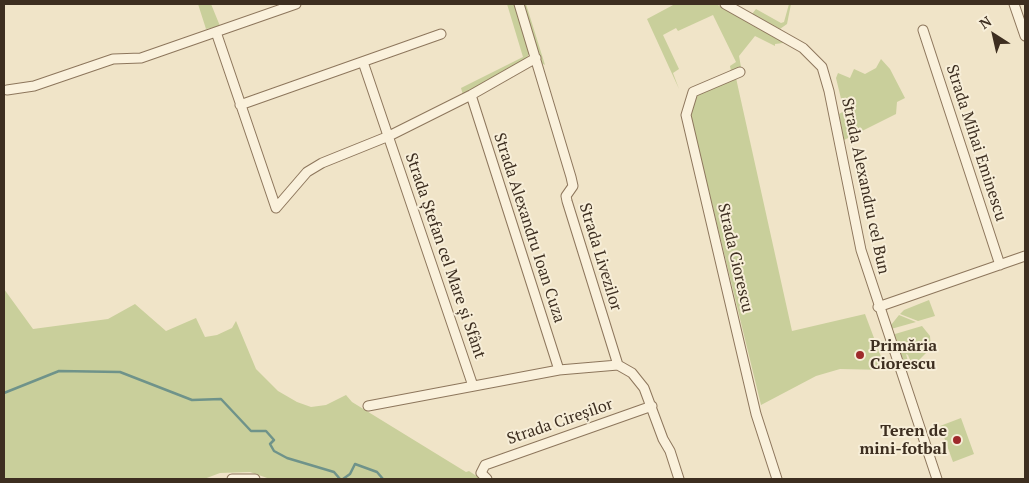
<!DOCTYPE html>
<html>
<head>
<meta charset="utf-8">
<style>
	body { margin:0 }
	#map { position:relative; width:1029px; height:483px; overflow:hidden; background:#f0e4c8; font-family:"PT Serif",serif }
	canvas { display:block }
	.frame { position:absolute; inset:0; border:5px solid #3d2e20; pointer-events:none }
	.north { position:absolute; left:969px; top:10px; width:50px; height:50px; -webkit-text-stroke:4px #f7eed8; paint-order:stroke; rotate:325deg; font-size:14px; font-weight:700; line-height:20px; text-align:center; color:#3d2e20 }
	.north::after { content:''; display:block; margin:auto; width:18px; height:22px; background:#3d2e20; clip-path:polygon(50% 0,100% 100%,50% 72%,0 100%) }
</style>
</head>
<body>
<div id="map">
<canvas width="1029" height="483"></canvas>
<div class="frame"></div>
<div class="north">N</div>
</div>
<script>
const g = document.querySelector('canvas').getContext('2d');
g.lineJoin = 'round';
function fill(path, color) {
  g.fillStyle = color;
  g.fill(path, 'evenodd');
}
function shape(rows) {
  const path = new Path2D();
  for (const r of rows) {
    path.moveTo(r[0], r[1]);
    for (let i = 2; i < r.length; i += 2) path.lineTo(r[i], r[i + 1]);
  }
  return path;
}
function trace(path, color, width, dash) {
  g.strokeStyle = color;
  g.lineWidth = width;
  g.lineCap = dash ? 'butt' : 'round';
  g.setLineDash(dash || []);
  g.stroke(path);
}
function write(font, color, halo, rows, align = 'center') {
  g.font = font + ' "PT Serif",serif';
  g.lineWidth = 4;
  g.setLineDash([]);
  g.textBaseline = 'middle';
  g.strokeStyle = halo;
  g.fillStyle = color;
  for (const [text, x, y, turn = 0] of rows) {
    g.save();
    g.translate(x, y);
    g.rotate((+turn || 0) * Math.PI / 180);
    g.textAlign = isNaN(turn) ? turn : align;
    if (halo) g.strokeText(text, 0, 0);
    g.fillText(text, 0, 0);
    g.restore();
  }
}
const green = shape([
	[198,4,211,4,220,26,206,29],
	[507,4,516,4,531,49,527,58,463,95,461,88,523,57],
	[522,4,526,4,545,65,541,63],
	[675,4,716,4,785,40,783,43,775,44,775,46,755,36,739,56,741,67,731,71,730,66,736,62,713,15,678,31,676,28,663,35,679,69,673,73,679,89,647,19],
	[789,4,791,4,787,24,780,29,752,14,756,9,781,23,784,22],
	[881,59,890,69,905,98,897,102,896,114,844,140,839,114,844,111,836,78,838,73,850,78,854,69,865,74,876,68],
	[736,78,792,331,865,314,886,370,840,369,816,376,761,405,689,109,694,93],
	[4,289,33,329,108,319,135,304,166,331,196,318,205,337,217,335,232,328,236,321,256,369,278,391,297,402,311,407,326,405,346,395,352,402,466,472,469,471,481,479,270,479,250,472,220,473,204,479,4,479],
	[929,300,935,316,918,321,900,314,904,310],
	[899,315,916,322,891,329,891,325],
	[922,326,930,336,931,348,918,361,917,359,911,362,912,365,908,355,906,354,909,365,905,364,894,337,895,334],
	[961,418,974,454,953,462,940,426]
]);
const stream = shape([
	[4,393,59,371,120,372,192,400,221,399,251,431,266,431,274,440,270,444,274,451,287,458,334,472,340,479],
	[343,479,350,474,355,464,377,472,383,479]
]);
const minor = shape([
	[519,4,571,177,573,186,566,196,567,201,618,365,632,373,644,388,663,439,670,451,679,479],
	[725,4,803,48,822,67,829,91,861,250,937,479],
	[1014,4,1025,36],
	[923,30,1000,265],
	[216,32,276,208],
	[363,62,473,386],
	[740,72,693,92,686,115,756,414,777,479],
	[7,90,34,86,113,59,141,58,296,4],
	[471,95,559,370],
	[240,105,441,34],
	[276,208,307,172,322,163,389,136,471,95,536,58],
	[878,307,1025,256],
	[368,406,559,370,618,365],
	[232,479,255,479],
	[487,479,481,473,485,465,652,406]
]);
const markers = [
	[860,355,5,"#9e2a2b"],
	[957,440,5,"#9e2a2b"]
];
const streetNames = [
	["Strada Mihai Eminescu",976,143,72],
	["Strada Alexandru cel Bun",865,186,78],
	["Strada Alexandru Ioan Cuza",529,228,72],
	["Strada Ștefan cel Mare și Sfânt",445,256,71],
	["Strada Livezilor",600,257,73],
	["Strada Ciorescu",735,258,77],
	["Strada Cireșilor",560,422,-19]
];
const poiNames = [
	["Primăria",870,346],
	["Ciorescu",870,364],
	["Teren de",947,431,"right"],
	["mini-fotbal",947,449,"right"]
];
fill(green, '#c9cf9b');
trace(stream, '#6f938a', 2.5);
trace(minor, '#8d765c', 11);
trace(minor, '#faf1dc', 9);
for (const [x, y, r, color] of markers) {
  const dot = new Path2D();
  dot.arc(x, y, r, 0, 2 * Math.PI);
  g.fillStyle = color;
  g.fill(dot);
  trace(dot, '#f7eed8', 2);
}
write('16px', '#3d2e20', '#f7eed8', streetNames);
write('bold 16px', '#3d2e20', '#f7eed8', poiNames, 'left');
</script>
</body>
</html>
